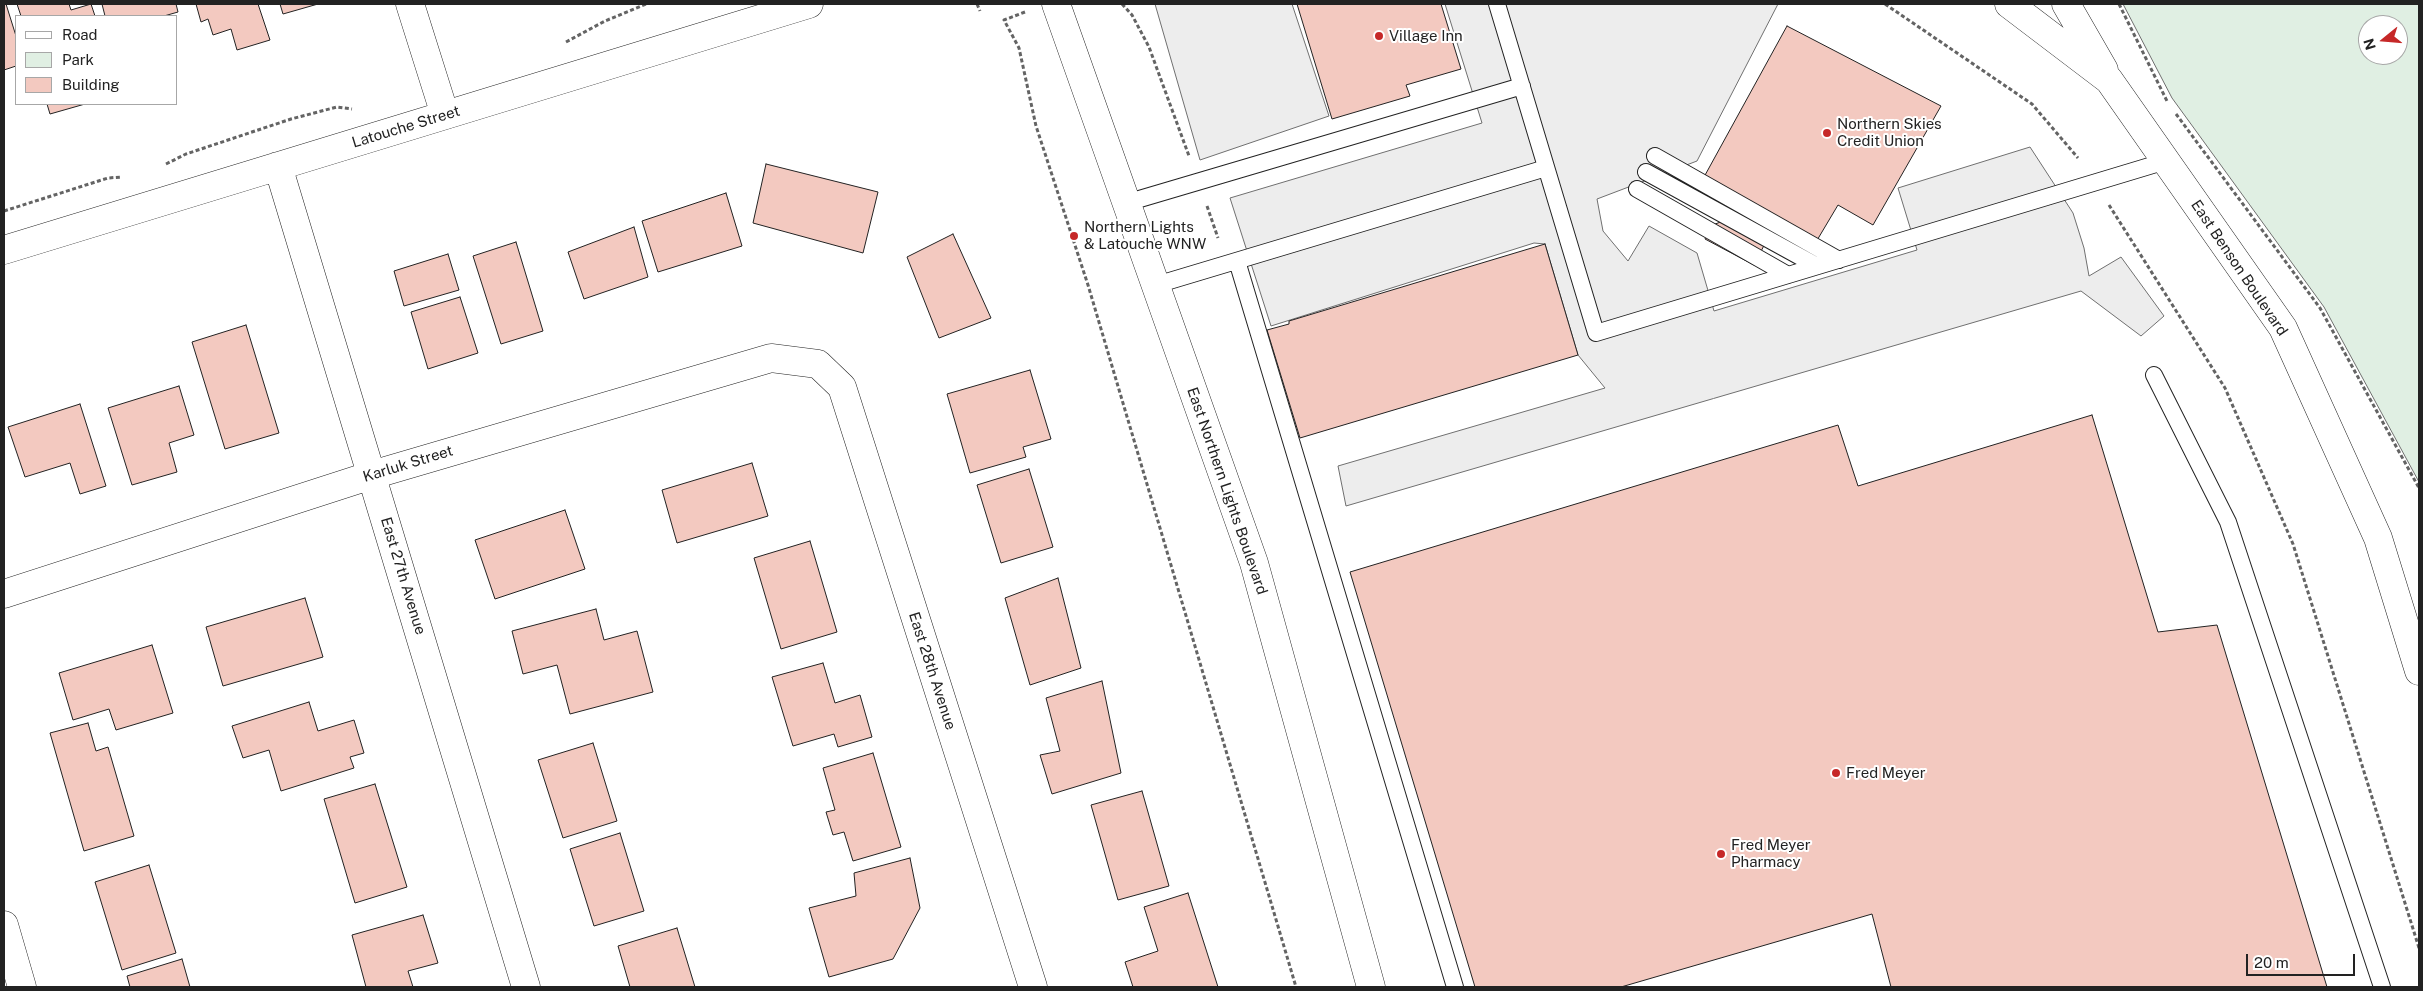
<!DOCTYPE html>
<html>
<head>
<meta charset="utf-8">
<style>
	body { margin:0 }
	#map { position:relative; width:2423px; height:991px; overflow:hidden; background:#fff; font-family:"Public Sans",sans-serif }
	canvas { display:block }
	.frame { position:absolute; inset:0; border:5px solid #222; pointer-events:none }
	.legend { position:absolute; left:15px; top:15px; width:162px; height:90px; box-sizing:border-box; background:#fff; border:1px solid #a7a7a7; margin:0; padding:6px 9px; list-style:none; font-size:15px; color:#222 }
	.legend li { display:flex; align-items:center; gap:10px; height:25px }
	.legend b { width:25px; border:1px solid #a7a7a7 }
	.north { position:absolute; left:2358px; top:15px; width:50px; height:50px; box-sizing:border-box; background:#fff; border:1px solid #a7a7a7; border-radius:50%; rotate:253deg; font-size:14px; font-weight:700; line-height:20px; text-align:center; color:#222 }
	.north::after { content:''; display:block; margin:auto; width:18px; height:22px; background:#c62828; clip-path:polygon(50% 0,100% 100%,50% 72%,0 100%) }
	.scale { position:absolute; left:2246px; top:954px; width:109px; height:22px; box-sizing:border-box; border:2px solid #222; border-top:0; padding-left:6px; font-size:15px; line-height:18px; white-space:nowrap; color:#222; -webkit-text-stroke:4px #fff; paint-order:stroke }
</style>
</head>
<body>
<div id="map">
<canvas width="2423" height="991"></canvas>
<div class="frame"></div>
<ul class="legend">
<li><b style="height:6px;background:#fff"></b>Road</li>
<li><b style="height:14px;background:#e0efe3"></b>Park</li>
<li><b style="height:14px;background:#f3c9c0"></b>Building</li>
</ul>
<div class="north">N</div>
<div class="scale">20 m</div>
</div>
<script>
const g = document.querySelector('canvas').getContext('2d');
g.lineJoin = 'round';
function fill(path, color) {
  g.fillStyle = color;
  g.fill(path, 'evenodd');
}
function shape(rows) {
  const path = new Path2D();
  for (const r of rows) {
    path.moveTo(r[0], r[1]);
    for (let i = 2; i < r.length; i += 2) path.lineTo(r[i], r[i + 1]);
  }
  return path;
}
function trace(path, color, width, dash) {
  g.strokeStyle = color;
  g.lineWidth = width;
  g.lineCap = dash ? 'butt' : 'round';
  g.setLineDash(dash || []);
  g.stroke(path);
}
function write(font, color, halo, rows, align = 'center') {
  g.font = font + ' "Public Sans",sans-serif';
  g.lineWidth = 4;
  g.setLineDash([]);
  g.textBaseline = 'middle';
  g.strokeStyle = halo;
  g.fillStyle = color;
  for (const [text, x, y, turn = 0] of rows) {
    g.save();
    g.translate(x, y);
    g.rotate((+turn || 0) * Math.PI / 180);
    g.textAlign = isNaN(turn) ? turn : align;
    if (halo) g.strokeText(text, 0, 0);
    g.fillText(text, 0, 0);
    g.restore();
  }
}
const green = shape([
	[2123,4,2419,4,2419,482,2324,307,2172,98,2123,4],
	[2368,25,2398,25,2398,55,2368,55,2368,25]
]);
const parking = shape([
	[1155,4,1292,4,1329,116,1200,160,1155,4],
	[1445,4,1778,4,1697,161,1597,199,1603,231,1628,261,1649,226,1697,253,1714,311,1917,250,1898,188,2030,147,2073,213,2084,248,2089,276,2121,257,2164,316,2141,336,2081,291,1346,506,1338,466,1605,388,1578,355,1545,244,1534,243,1271,326,1230,198,1482,123,1445,4]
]);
const building = shape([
	[4,4,6,4,16,36,16,66,4,70,4,4],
	[17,4,69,4,71,10,91,4,95,16,21,16,17,4],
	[102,4,176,4,178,12,164,16,105,16,102,4],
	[196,4,258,4,270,40,237,50,231,29,213,35,208,19,201,22,196,4],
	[280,4,318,4,283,14,280,4],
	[1297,4,1441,4,1461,69,1406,85,1410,96,1332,119,1297,4],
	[1787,26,1941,106,1873,225,1838,205,1816,242,1777,220,1754,265,1705,239,1710,226,1731,218,1740,198,1704,177,1787,26],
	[47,104,85,104,50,114,47,104],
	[766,164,878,192,863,253,753,223,766,164],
	[726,193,742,246,658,272,642,221,726,193],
	[634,227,648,277,584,299,568,252,634,227],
	[953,234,991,318,939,338,907,257,953,234],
	[516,242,543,331,501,344,473,256,516,242],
	[1545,244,1578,355,1300,438,1267,330,1289,324,1289,321,1545,244],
	[448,254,459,290,404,306,394,271,448,254],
	[460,297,478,353,428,369,411,312,460,297],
	[246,325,279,433,225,449,192,342,246,325],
	[1030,370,1051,439,1023,447,1026,457,970,473,947,394,1030,370],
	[179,386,194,435,169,443,177,472,132,485,108,408,179,386],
	[80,404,106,486,80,494,70,463,25,477,8,427,80,404],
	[2092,415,2158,632,2217,625,2327,987,1891,987,1872,914,1621,987,1475,987,1350,572,1838,425,1858,486,2092,415],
	[752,463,768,516,677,543,662,490,752,463],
	[1029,469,1053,547,1001,563,977,485,1029,469],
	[565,510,585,569,495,599,475,540,565,510],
	[810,541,837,632,781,649,754,558,810,541],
	[1058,578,1081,668,1030,685,1005,598,1058,578],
	[305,598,323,657,223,686,206,627,305,598],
	[596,609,604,640,637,631,653,692,570,714,557,665,523,674,512,631,596,609],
	[152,645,173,713,116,730,109,709,73,720,59,673,152,645],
	[823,663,835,703,860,695,872,737,838,747,834,734,793,746,772,677,823,663],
	[1102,681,1121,773,1052,794,1040,755,1060,751,1046,698,1102,681],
	[309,702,318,731,354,720,364,753,350,757,354,768,281,791,269,750,243,758,232,726,309,702],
	[88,723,96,751,108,747,134,836,84,851,50,733,88,723],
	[593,743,617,821,563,838,538,760,593,743],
	[873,753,901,847,853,861,844,832,833,835,826,812,835,810,823,768,873,753],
	[375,784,407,887,355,903,324,799,375,784],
	[1142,791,1169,886,1118,900,1091,805,1142,791],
	[620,833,644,911,594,926,570,849,620,833],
	[910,858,920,908,893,959,829,977,809,908,856,896,854,873,910,858],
	[149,865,176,953,122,970,95,882,149,865],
	[1188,893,1218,987,1133,987,1125,962,1158,951,1144,907,1188,893],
	[423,915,438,963,408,971,413,987,366,987,352,935,423,915],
	[677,928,695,987,630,987,618,946,677,928],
	[182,959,190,987,130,987,127,976,182,959]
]);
const path = shape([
	[977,4,980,11],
	[1122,4,1132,15,1149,47,1189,156],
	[1885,4,2032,104,2078,158],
	[2119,4,2167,101],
	[1025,12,1004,20,1019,48,1036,126,1088,285,1296,987],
	[566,42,605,21,646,4],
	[2176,114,2320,308,2419,488],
	[166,164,186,154,291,119,337,107,352,109],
	[2109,205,2225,388,2293,544,2419,948],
	[1207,206,1218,238],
	[4,211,108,178,122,177]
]);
const service = shape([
	[1497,4,1596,333,2166,161],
	[1655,156,1839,260],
	[1646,172,1817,266],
	[1637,189,1788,275],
	[1126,203,1522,86],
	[1237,261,1455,987],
	[1156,285,1546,168],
	[2154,375,2228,522,2382,987]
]);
const minor = shape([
	[410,4,445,115],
	[278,166,526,987],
	[4,250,809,4],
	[4,594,372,475,771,358,818,364,842,387,1033,987],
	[4,925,22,987]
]);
const primary = shape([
	[1056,4,1254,563,1371,987],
	[2009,4,2109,80,2283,328,2378,538,2419,671],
	[2066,4,2104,70]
]);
const markers = [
	[1379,36,5,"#c62828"],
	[1827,133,5,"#c62828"],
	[1074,236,5,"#c62828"],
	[1836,773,5,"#c62828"],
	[1721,854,5,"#c62828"]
];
const poiNames = [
	["Village Inn",1389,36],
	["Northern Skies",1837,124],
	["Credit Union",1837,141],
	["Northern Lights",1084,227],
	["& Latouche WNW",1084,244],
	["Fred Meyer",1846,773],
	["Fred Meyer",1731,845],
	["Pharmacy",1731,862]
];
const streetNames = [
	["Latouche Street",406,127,-17],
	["East Benson Boulevard",2239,268,56],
	["Karluk Street",408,464,-17],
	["East Northern Lights Boulevard",1227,491,71],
	["East 27th Avenue",403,576,73],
	["East 28th Avenue",932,671,72]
];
fill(green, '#e0efe3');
trace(green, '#6f6f6f', 1);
fill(parking, '#ededed');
trace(parking, '#6f6f6f', 1);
fill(building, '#f3c9c0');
trace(building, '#222', 1);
trace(service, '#222', 18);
trace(minor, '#222', 29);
trace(primary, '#222', 29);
trace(path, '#646464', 3, [4, 2.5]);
trace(service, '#fff', 16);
trace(minor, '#fff', 28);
trace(primary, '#fff', 28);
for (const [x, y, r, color] of markers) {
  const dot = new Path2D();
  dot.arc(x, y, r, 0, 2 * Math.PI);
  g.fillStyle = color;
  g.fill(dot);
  trace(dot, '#fff', 2);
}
write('15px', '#222', '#fff', poiNames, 'left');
write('15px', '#222', '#fff', streetNames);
</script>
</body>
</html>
